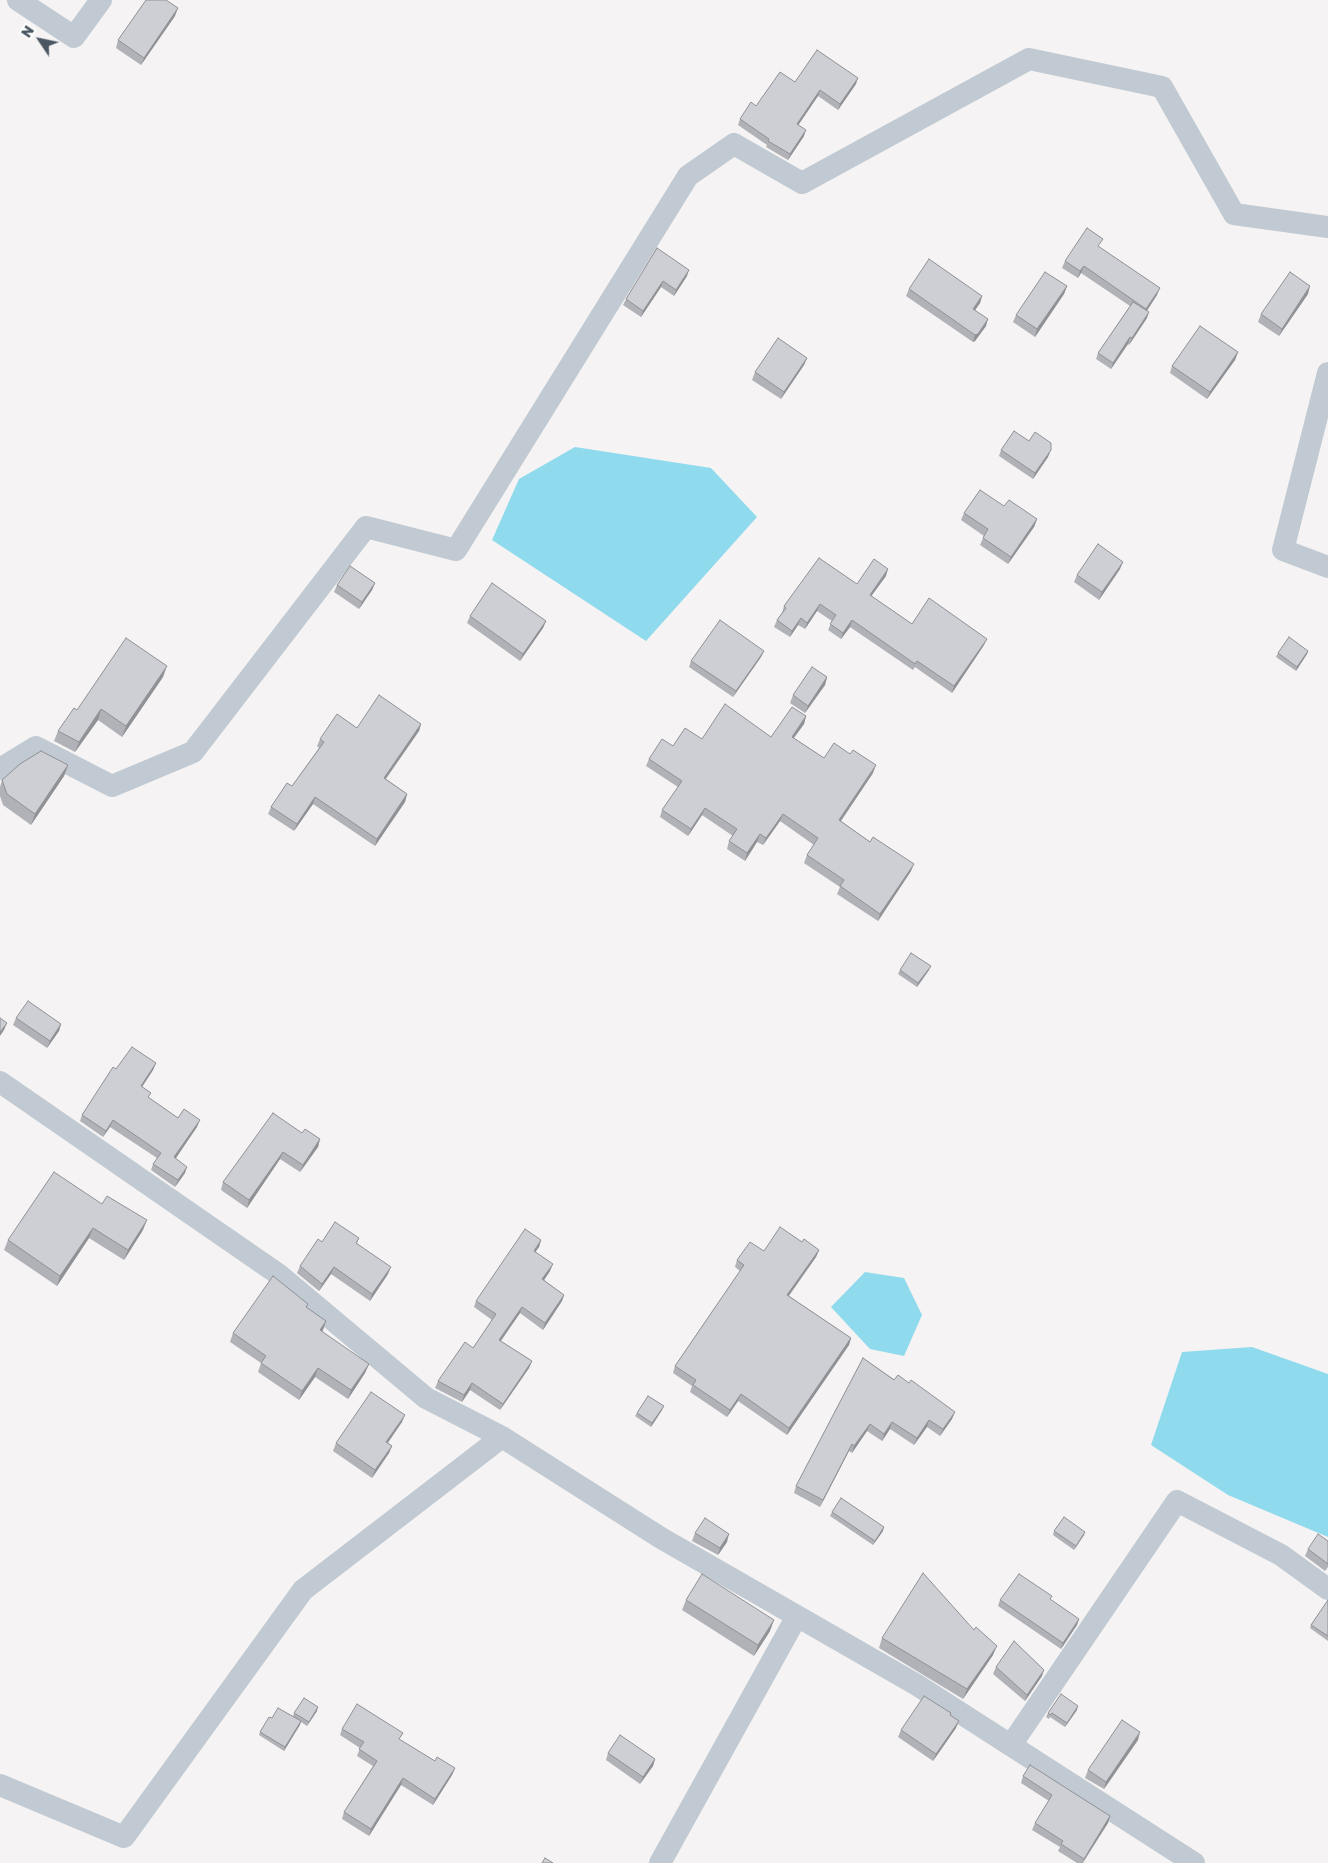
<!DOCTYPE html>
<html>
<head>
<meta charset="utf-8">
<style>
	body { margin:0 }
	#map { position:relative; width:1328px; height:1863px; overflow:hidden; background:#f5f3f3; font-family:"Golos Text",sans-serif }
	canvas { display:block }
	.north { position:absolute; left:15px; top:15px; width:50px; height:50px; -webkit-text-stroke:4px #fff; paint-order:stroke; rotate:304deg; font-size:14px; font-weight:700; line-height:20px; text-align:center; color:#4a5661 }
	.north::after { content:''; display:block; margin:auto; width:18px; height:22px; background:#4a5661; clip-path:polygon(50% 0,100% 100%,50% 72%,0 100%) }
</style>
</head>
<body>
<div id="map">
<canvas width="1328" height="1863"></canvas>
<div class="north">N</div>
</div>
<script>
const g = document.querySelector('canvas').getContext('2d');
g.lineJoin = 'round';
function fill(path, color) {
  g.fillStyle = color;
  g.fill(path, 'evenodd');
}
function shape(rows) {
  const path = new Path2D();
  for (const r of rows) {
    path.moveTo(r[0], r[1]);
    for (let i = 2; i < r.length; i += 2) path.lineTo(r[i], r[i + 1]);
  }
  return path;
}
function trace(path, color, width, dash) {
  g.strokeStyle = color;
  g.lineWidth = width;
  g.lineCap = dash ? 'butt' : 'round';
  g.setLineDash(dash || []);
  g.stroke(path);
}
const water = shape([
	[575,447,711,468,757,517,646,641,492,540,519,479],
	[865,1272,904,1278,922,1315,904,1356,870,1349,831,1307],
	[1252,1347,1328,1374,1328,1537,1228,1495,1151,1445,1182,1352]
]);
const minor = shape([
	[18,0,74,37,101,0],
	[1328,373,1283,550,1328,567],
	[0,769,36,747,112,786,193,752,366,527,456,550,688,176,734,144,802,183,1029,59,1162,87,1234,214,1328,227],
	[0,1082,278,1274,426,1398,502,1437,661,1538,917,1685,1194,1863],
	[1011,1745,1177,1501,1281,1555,1328,1589],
	[0,1785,124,1837,303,1590,502,1437],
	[660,1863,797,1616]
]);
const wall = shape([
	[175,16,141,65,116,48,118,40],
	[795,82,856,84,838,110,818,96,798,125,804,136,788,160,766,147,767,145,738,125,740,119,756,106],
	[1099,247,1157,295,1147,311,1147,318,1129,345,1128,344,1111,369,1096,359,1098,353,1130,306,1081,273,1078,278,1062,268,1065,261],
	[657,248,687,276,674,296,661,287,641,317,623,305,626,299],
	[1067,286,1064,294,1035,337,1013,322,1016,315],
	[909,289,982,296,980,303,975,310,986,326,975,341,973,342,906,296],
	[1308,294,1279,336,1258,322,1261,314],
	[1238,352,1235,360,1207,399,1170,373,1172,366],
	[807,358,804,365,781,399,752,380,755,372],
	[1001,450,1048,457,1033,479,999,456],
	[964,513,1037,519,1034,527,1008,564,980,545,984,536,961,520],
	[1120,569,1099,600,1074,582,1077,575],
	[886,576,871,596,912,624,984,645,952,693,915,667,913,670,850,627,841,639,828,630,832,621,817,611,805,629,798,625,790,637,774,627,777,620,782,613,784,606],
	[375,583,372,590,359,609,334,592,337,585],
	[470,616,546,621,543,628,520,661,467,623],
	[764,651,761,657,733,697,689,667,691,661],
	[1308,651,1307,654,1296,671,1276,657,1278,653],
	[163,677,122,737,98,720,75,752,54,741,58,731,77,710],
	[827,677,825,685,805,713,790,703,793,695],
	[806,716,804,724,794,738,824,758,873,773,841,821,911,871,878,921,837,894,840,887,804,863,807,855,814,845,780,821,763,845,757,842,745,861,727,849,729,841,733,836,702,815,688,836,660,817,662,810,678,787,646,766,649,759,673,746,702,739,771,737],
	[421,724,419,731,386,779,407,794,405,802,375,846,313,804,294,831,268,814,271,807,292,786,319,748,317,746,320,739,357,728],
	[68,765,64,776,31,825,3,805,0,796,0,787,2,780],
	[900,970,929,970,917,987,898,974],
	[16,1018,61,1024,59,1031,47,1048,13,1025],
	[156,1063,153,1070,142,1087,149,1098,178,1118,197,1127,175,1158,185,1173,175,1187,151,1170,153,1164,157,1158,110,1127,103,1137,80,1121,82,1115,116,1069],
	[302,1133,320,1139,318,1147,300,1172,280,1159,247,1208,221,1190,223,1182],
	[102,1204,143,1230,124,1260,89,1238,57,1286,4,1250,8,1240],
	[359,1238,357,1243,388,1274,370,1301,331,1274,319,1291,297,1273,300,1266,322,1242],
	[541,1240,539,1247,535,1252,550,1271,544,1280,564,1295,562,1301,543,1330,520,1313,501,1341,532,1361,529,1368,500,1410,470,1390,462,1402,435,1388,438,1381,473,1348,492,1320,474,1307,476,1301],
	[802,1242,819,1250,816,1257,789,1296,851,1338,849,1345,787,1435,738,1401,727,1417,690,1392,692,1386,673,1373,675,1366,740,1271,735,1267,737,1260,764,1251],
	[306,1307,326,1321,322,1332,369,1364,365,1373,348,1399,315,1377,299,1400,258,1372,261,1363,230,1342,233,1333],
	[863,1358,952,1419,940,1436,927,1427,914,1445,890,1429,882,1441,867,1431,852,1453,849,1451,820,1507,794,1493,796,1486],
	[662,1410,651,1427,635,1416,637,1413],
	[402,1422,388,1443,392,1446,389,1453,372,1478,333,1451,336,1443],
	[832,1512,883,1531,873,1545,830,1516],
	[1054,1531,1084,1535,1074,1550,1053,1535],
	[695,1533,727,1542,718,1555,692,1541],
	[1328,1541,1328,1567,1325,1571,1305,1556,1308,1549],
	[686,1600,770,1631,754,1656,682,1610],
	[1000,1600,1079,1619,1077,1625,1061,1649,998,1606],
	[1328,1600,1328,1641,1310,1628,1311,1625],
	[974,1630,993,1655,963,1699,879,1648,882,1638],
	[996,1667,1042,1676,1025,1701,993,1674],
	[1077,1710,1065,1727,1050,1717,1049,1719,1046,1717,1048,1713],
	[317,1711,307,1726,301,1722,284,1751,259,1735,260,1732,272,1718,293,1716,294,1713],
	[951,1713,950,1715,956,1728,933,1761,898,1737,901,1730],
	[342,1729,400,1740,435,1761,455,1768,452,1775,433,1805,401,1785,369,1836,342,1819,344,1812,373,1766,357,1756,360,1748,340,1735],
	[1138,1740,1104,1789,1085,1778,1088,1770],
	[608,1753,655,1759,653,1766,640,1784,606,1760],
	[1023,1776,1110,1816,1108,1823,1083,1863,1077,1863,1058,1851,1060,1847,1032,1830,1035,1823,1049,1801,1021,1783]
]);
const shadedWall = shape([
	[178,8,175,16,141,65,144,58],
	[858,78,856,84,838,110,840,104],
	[820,90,818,96,795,130,797,124],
	[806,130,804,136,788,160,790,154],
	[1084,266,1081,273,1078,278,1080,271],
	[689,270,687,276,674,296,676,290],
	[663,281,661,287,641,317,643,311],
	[1067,286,1064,294,1035,337,1037,329],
	[1310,286,1308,294,1279,336,1282,329],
	[1160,288,1157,295,1143,316,1146,309],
	[982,296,980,303,971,316,973,309],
	[1149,312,1147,318,1129,345,1132,338],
	[988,319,986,326,975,341,973,342,975,335],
	[1130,337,1128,344,1111,369,1113,363],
	[1238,352,1235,360,1207,399,1210,392],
	[807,358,804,365,781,399,784,392],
	[1051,450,1048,457,1033,479,1035,473],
	[1037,519,1034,527,1008,564,1011,557],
	[1123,562,1120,569,1099,600,1102,592],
	[888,569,886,576,867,602,870,595],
	[375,583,372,590,359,609,362,602],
	[820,604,817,611,805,629,807,623],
	[801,618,798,625,790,637,792,631],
	[852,620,850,627,841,639,843,633],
	[546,621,543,628,520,661,523,654],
	[987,639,984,645,952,693,954,686],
	[764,651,761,657,733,697,736,691],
	[1308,651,1307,654,1296,671,1297,667],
	[167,666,163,677,122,737,126,726],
	[827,677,825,685,805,713,808,706],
	[101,709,98,720,75,752,79,742],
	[806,716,804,724,789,744,792,737],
	[421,724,419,731,381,785,384,778],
	[68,765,64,776,31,825,35,814],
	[876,765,873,773,836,828,839,820],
	[407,794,405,802,375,846,377,839],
	[315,797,313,804,294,831,297,824],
	[705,808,702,815,688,836,691,829],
	[783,814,780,821,763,845,766,838],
	[760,834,757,842,745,861,747,853],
	[914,864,911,871,878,921,880,914],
	[931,966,929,970,917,987,918,983],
	[7,1023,4,1030,0,1036,0,1032],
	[61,1024,59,1031,47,1048,50,1041],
	[156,1063,153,1070,138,1093,141,1086],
	[113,1120,110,1127,103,1137,106,1131],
	[200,1120,197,1127,172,1164,174,1157],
	[320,1139,318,1147,300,1172,303,1165],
	[283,1152,280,1159,247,1208,249,1200],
	[187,1167,185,1173,175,1187,178,1180],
	[147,1220,143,1230,124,1260,128,1250],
	[93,1228,89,1238,57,1286,60,1276],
	[541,1240,539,1247,531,1258,534,1251],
	[819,1250,816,1257,784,1302,787,1295],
	[553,1264,550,1271,540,1286,542,1279],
	[334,1267,331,1274,319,1291,322,1284],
	[391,1267,388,1274,370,1301,372,1294],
	[564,1295,562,1301,543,1330,545,1323],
	[522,1307,520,1313,497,1346,499,1340],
	[326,1321,323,1330,316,1339,320,1330],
	[851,1338,849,1345,787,1435,789,1428],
	[532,1361,529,1368,500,1410,503,1404],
	[369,1364,365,1373,348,1399,351,1390],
	[318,1368,315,1377,299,1400,302,1391],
	[472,1383,470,1390,462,1402,464,1395],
	[741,1394,738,1401,727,1417,730,1410],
	[664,1406,662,1410,651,1427,652,1423],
	[955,1412,952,1419,940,1436,943,1429],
	[405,1415,402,1422,383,1449,386,1442],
	[929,1420,927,1427,914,1445,917,1438],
	[892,1422,890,1429,882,1441,884,1434],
	[870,1424,867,1431,852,1453,854,1446],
	[852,1444,849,1451,820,1507,823,1500],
	[392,1446,389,1453,372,1478,375,1470],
	[884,1527,883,1531,873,1545,875,1541],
	[1085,1532,1084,1535,1074,1550,1076,1546],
	[729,1534,727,1542,718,1555,720,1548],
	[1079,1619,1077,1625,1061,1649,1063,1643],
	[774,1620,770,1631,754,1656,758,1645],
	[997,1646,993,1655,963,1699,967,1689],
	[1044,1670,1042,1676,1025,1701,1027,1695],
	[1078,1706,1077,1710,1065,1727,1067,1723],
	[318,1707,317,1711,307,1726,309,1722],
	[301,1721,300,1725,284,1751,285,1747],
	[959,1721,956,1728,933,1761,936,1754],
	[1140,1732,1138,1740,1104,1789,1106,1782],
	[655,1759,653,1766,640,1784,643,1777],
	[455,1768,452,1775,433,1805,435,1799],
	[403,1778,401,1785,369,1836,371,1829],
	[1110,1816,1108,1823,1082,1863,1084,1859]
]);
const building = shape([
	[146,0,166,0,178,8,144,58,118,40,146,0],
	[817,50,858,78,840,104,820,90,797,124,806,130,790,154,768,141,769,139,740,119,751,102,756,106,780,72,795,82,817,50],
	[1087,228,1103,239,1098,246,1160,288,1146,309,1084,266,1080,271,1065,261,1087,228],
	[657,248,689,270,676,290,663,281,643,311,626,299,657,248],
	[929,259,982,296,973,309,988,319,978,334,975,335,909,289,929,259],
	[1045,272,1067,286,1037,329,1016,315,1045,272],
	[1290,272,1310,286,1282,329,1261,314,1290,272],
	[1133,302,1149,312,1132,338,1130,337,1113,363,1098,353,1133,302],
	[1200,326,1238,352,1210,392,1172,366,1200,326],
	[778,338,807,358,784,392,755,372,778,338],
	[1014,431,1029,441,1035,432,1051,443,1051,450,1035,473,1001,450,1014,431],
	[980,490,1004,506,1009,500,1037,519,1011,557,983,538,988,529,964,513,980,490],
	[1098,544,1123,562,1102,592,1077,575,1098,544],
	[819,558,857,584,874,559,888,569,870,595,912,624,929,598,987,639,954,686,917,661,915,664,852,620,843,633,830,624,836,615,820,604,807,623,801,618,792,631,777,620,786,608,784,606,819,558],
	[350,566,375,583,362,602,337,585,350,566],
	[492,583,546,621,523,654,470,616,492,583],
	[720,620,764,651,736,691,691,661,720,620],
	[1289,637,1308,651,1297,667,1278,653,1289,637],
	[126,638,167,666,126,726,101,709,79,742,58,731,74,708,77,710,126,638],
	[812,667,827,677,808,706,793,695,812,667],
	[379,695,421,724,384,778,407,794,377,839,315,797,297,824,271,807,287,783,292,786,324,742,320,739,337,714,357,728,379,695],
	[725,704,771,737,792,707,806,716,792,737,824,758,834,743,850,754,853,750,876,765,839,820,870,842,873,837,914,864,880,914,840,886,844,880,807,855,818,838,783,814,766,838,760,834,747,853,729,841,737,829,705,808,691,829,662,810,682,781,649,759,662,739,673,746,685,728,702,739,725,704],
	[41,751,68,765,35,814,7,794,2,780,20,764,41,751],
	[911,953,931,966,918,983,900,970,911,953],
	[28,1001,61,1024,50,1041,16,1018,28,1001],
	[0,1018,7,1023,0,1032,0,1018],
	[132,1047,156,1063,141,1086,151,1093,148,1097,178,1118,184,1109,200,1120,174,1157,187,1167,178,1180,153,1164,161,1153,113,1120,106,1131,82,1115,113,1067,116,1069,132,1047],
	[273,1113,302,1133,305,1129,320,1139,303,1165,283,1152,249,1200,223,1182,273,1113],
	[54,1172,102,1204,107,1196,147,1220,128,1250,93,1228,60,1276,8,1240,54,1172],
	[335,1222,359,1238,356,1243,391,1267,372,1294,334,1267,322,1284,300,1266,318,1239,322,1242,335,1222],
	[780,1227,802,1242,804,1239,819,1250,787,1295,851,1338,789,1428,741,1394,730,1410,693,1385,696,1380,675,1366,744,1265,737,1260,750,1242,764,1251,780,1227],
	[525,1229,541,1240,534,1251,553,1264,542,1279,564,1295,545,1323,522,1307,499,1340,532,1361,503,1404,472,1383,464,1395,438,1381,465,1342,473,1348,496,1314,476,1301,525,1229],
	[273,1276,308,1304,306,1307,326,1321,320,1330,369,1364,351,1390,318,1368,302,1391,261,1363,266,1356,233,1333,273,1276],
	[863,1358,894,1380,898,1375,909,1383,911,1380,955,1412,943,1429,929,1420,917,1438,892,1422,884,1434,870,1424,854,1446,852,1444,823,1500,796,1486,863,1358],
	[371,1392,405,1415,386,1442,392,1446,375,1470,336,1443,371,1392],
	[648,1396,664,1406,652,1423,637,1413,648,1396],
	[841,1498,884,1527,875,1541,832,1512,841,1498],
	[1064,1517,1085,1532,1076,1546,1054,1531,1064,1517],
	[705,1518,729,1534,720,1548,695,1533,705,1518],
	[1318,1534,1328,1541,1328,1564,1308,1549,1318,1534],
	[923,1573,974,1630,976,1627,997,1646,967,1689,882,1638,923,1573],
	[702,1574,774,1620,758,1645,686,1600,702,1574],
	[1019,1574,1052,1596,1050,1599,1079,1619,1063,1643,1000,1600,1019,1574],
	[1328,1600,1328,1636,1311,1625,1328,1600],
	[1014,1641,1044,1670,1027,1695,996,1667,1014,1641],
	[1061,1694,1078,1706,1067,1723,1052,1713,1050,1715,1048,1713,1061,1694],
	[924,1696,951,1713,950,1715,959,1721,936,1754,901,1730,924,1696],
	[304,1698,318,1707,309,1722,294,1713,304,1698],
	[357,1704,403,1733,399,1739,435,1761,437,1757,455,1768,435,1799,403,1778,371,1829,344,1812,377,1761,359,1749,364,1742,342,1729,357,1704],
	[278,1708,301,1721,285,1747,260,1732,269,1717,272,1718,278,1708],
	[1122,1720,1140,1732,1106,1782,1088,1770,1122,1720],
	[620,1735,655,1759,643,1777,608,1753,620,1735],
	[1030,1765,1110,1816,1084,1859,1061,1844,1063,1841,1035,1823,1052,1795,1023,1776,1030,1765],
	[545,1858,553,1863,542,1863,545,1858]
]);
fill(water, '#90daee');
trace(minor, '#c1cad2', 22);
fill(wall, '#b0b2b7');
fill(shadedWall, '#909195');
fill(building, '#cdcfd5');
trace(building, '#909195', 1);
</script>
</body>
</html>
